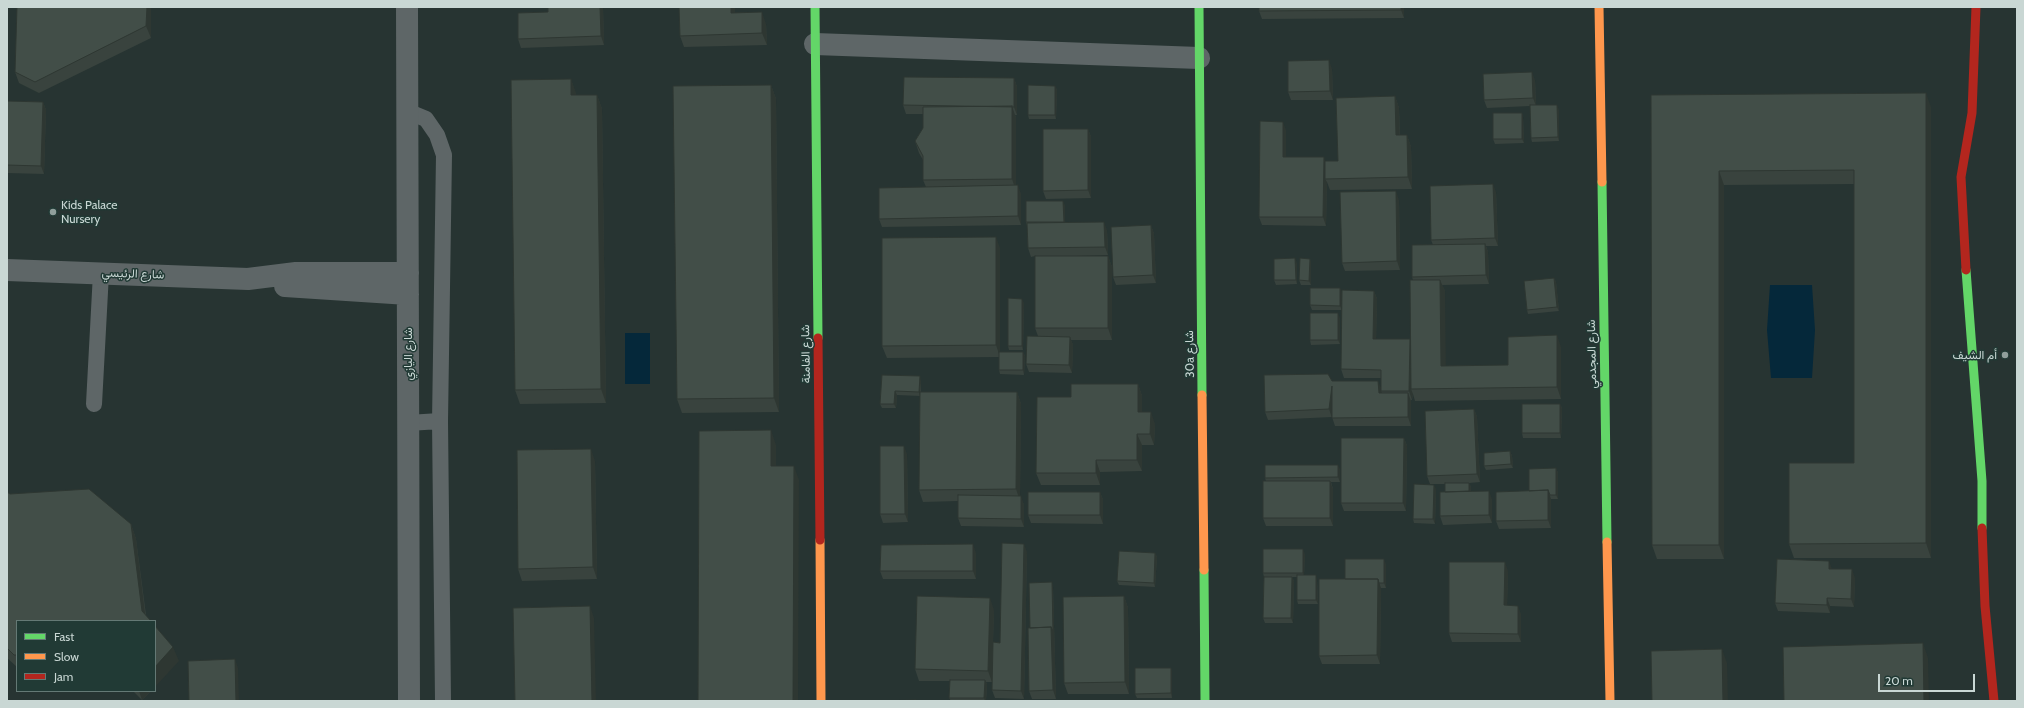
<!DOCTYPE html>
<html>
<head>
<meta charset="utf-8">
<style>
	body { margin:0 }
	#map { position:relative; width:2024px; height:708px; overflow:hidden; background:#273432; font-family:Cabin,sans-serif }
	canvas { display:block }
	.frame { position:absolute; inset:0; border:8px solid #c9d7d4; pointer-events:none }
	.legend { position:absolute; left:16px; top:620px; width:140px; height:72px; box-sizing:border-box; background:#213a35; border:1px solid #647975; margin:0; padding:5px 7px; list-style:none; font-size:12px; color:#c9d7d4 }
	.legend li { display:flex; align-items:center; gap:8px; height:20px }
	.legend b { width:20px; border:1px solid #647975 }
	.scale { position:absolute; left:1878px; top:674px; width:97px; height:18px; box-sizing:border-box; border:2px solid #c9d7d4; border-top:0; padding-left:5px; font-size:12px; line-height:14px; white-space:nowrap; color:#c9d7d4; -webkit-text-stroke:3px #213a35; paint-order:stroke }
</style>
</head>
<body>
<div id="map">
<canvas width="2024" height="708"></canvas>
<div class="frame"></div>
<ul class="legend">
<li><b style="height:5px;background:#63d668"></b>Fast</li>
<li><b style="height:5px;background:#ff974d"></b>Slow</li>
<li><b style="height:5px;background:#b3261e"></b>Jam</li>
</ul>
<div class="scale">20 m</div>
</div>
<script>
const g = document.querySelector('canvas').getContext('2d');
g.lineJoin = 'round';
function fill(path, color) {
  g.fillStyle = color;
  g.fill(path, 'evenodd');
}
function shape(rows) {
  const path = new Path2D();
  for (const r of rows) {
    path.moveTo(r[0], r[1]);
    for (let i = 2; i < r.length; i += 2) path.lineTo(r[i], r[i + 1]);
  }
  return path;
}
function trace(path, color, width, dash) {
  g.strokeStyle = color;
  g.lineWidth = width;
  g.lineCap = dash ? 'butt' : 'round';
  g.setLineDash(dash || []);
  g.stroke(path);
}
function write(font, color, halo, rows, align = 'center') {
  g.font = font + ' Cabin,Vazirmatn,sans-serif';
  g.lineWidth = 3;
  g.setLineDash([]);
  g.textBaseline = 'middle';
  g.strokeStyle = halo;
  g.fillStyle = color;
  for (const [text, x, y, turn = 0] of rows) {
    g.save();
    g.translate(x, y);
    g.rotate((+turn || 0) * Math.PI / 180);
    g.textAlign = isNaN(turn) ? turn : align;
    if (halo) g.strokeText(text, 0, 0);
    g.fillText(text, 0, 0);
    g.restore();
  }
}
const water = shape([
	[1770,285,1812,285,1815,330,1812,378,1771,378,1767,330],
	[625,333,650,333,650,384,625,384]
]);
const lane = shape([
	[409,112,426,119,437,135,444,155,440,421,443,701],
	[94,404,101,273],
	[408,423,440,421]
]);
const street = shape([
	[407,7,409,701],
	[815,44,1199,58],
	[7,270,248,279,296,273,408,273],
	[285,286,408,294]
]);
const fast = shape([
	[815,7,818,338],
	[1199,7,1202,395],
	[1602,182,1607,542],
	[1966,270,1982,481,1982,528],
	[1204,570,1205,701]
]);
const slow = shape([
	[1599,7,1602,182],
	[1202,395,1204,570],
	[820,540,821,701],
	[1607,542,1610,701]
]);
const jam = shape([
	[1966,270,1961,177,1972,113,1976,7],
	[818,338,820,540],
	[1982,528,1985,606,1994,701]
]);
const wall = shape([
	[151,7,151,38,39,93,19,83,15,72],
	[603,7,604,45,521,48,518,39,548,12],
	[1404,7,1404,18,1262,19,1259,11],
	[735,13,766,24,767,45,684,47,680,36],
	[1332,69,1333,100,1291,100,1288,92],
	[1014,78,1017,87,1017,115,1015,115,1016,118,1016,185,1021,194,1021,225,882,227,879,219,926,187,923,180,923,160,919,153,915,141,923,128,923,114,906,114,903,105],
	[571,79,576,95,597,95,602,109,606,403,520,404,515,390],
	[1535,80,1536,105,1559,110,1559,141,1532,142,1531,138,1530,106,1487,108,1484,100],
	[771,85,776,99,779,412,682,413,677,399],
	[1055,86,1057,90,1056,119,1029,119,1028,115],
	[1651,95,1931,107,1931,558,1794,558,1789,544,1854,463,1854,184,1724,185,1724,559,1657,559,1652,545],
	[1395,96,1399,108,1400,135,1407,135,1411,147,1412,189,1330,190,1327,182,1326,226,1262,225,1259,217,1286,130,1286,157,1325,161,1338,161],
	[7,101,43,102,46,110,44,174,7,173],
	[1522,113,1523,117,1524,143,1495,144,1493,139],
	[1088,129,1091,137,1091,198,1046,199,1043,191],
	[1496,192,1498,246,1486,246,1488,252,1489,284,1442,285,1445,291,1445,366,1508,365,1561,347,1561,399,1415,401,1413,394,1412,400,1411,400,1411,426,1335,426,1332,417,1268,420,1265,412,1332,381,1381,387,1381,378,1344,378,1341,369,1374,291,1377,299,1376,339,1410,339,1413,280,1412,277,1433,245,1431,240],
	[1399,200,1400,270,1345,271,1342,263],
	[1065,205,1065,222,1107,230,1108,255,1077,256,1108,256,1112,267,1112,340,1071,340,1073,345,1072,373,1029,372,1026,364,1038,336,1035,328,1035,256,1031,257,1028,248,1027,226,1026,222],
	[1151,225,1154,234,1156,283,1116,285,1113,277],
	[1000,248,1000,352,1023,352,1025,356,1024,375,1000,374,999,370,999,357,887,358,882,346],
	[1310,259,1311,263,1311,285,1301,285,1299,280],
	[1297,263,1297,284,1276,285,1274,280],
	[1554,278,1556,282,1559,311,1528,314,1527,310],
	[1340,288,1342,293,1342,310,1312,310,1310,305],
	[1024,303,1023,350,1009,350,1008,346],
	[1340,318,1340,344,1311,345,1310,340],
	[882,375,921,381,921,392,1017,392,1021,404,1020,496,1024,505,1024,527,961,526,958,518,958,501,923,502,919,490,920,396,897,395,896,408,882,408,880,404],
	[1138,384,1142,396,1142,412,1155,424,1154,445,1142,445,1142,471,1100,472,1100,485,1041,485,1036,473,1071,397],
	[1560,404,1562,408,1561,438,1523,438,1522,433],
	[1474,409,1477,417,1480,482,1469,483,1471,487,1471,491,1492,499,1492,523,1443,525,1440,516,1445,492,1445,484,1430,484,1427,476],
	[1404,438,1407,446,1406,511,1344,511,1341,503],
	[1510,451,1512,456,1513,468,1486,470,1484,466],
	[907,454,908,522,883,523,880,514],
	[595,461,597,579,522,581,518,569],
	[1556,468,1558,473,1558,499,1551,499,1551,528,1499,529,1496,521,1529,491],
	[1340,469,1340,482,1331,482,1333,489,1333,526,1266,526,1263,518,1266,481,1265,478],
	[1436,489,1435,524,1414,523,1413,519],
	[7,492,10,494,131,524,136,539,146,615,17,621,17,667,7,658],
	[1100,492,1103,500,1103,524,1031,523,1028,515],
	[1027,552,1024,699,995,698,992,690,992,682,986,682,987,684,986,701,951,701,949,698,950,681,919,681,915,669,994,610,993,642,1000,643],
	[976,553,976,579,883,579,880,571],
	[1155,553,1157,557,1155,587,1119,585,1117,581],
	[1305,554,1304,575,1317,580,1318,604,1298,604,1297,600,1297,577,1292,577,1294,581,1293,623,1265,623,1263,618,1264,577,1263,573],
	[1386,564,1386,588,1381,588,1380,664,1322,664,1319,656,1345,579],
	[1832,569,1855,578,1854,607,1830,606,1830,613,1778,611,1775,603],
	[1508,571,1507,605,1521,614,1521,642,1452,642,1449,633],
	[1053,587,1056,699,1032,699,1029,691,1030,628],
	[1124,596,1128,608,1129,694,1068,694,1064,683],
	[1171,668,1172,672,1172,698,1137,698,1135,694],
	[133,691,151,691,142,700]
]);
const shadedWall = shape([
	[147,7,151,7,151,38,146,26],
	[600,7,603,7,604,45,601,36],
	[731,7,735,7,735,25,731,13],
	[1401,7,1404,7,1404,18,1401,10],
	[762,12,766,24,767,45,762,33],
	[1329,60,1332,69,1333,100,1330,91],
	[1532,72,1535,80,1536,106,1533,98],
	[1014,78,1017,87,1017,115,1014,107],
	[571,79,576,93,576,109,571,95],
	[771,85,776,99,779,412,774,398],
	[1055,86,1057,90,1056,119,1055,115],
	[1926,93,1931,107,1931,558,1926,543],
	[597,95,602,109,606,403,601,389],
	[1395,96,1399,108,1400,147,1396,135],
	[43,102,46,110,44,174,41,166],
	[1557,105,1559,110,1559,141,1558,137],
	[1012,106,1016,118,1016,191,1012,179],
	[1522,113,1523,117,1524,143,1522,139],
	[1283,122,1286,130,1286,166,1283,157],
	[1088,129,1091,137,1091,198,1088,190],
	[1407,135,1411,147,1412,189,1408,177],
	[1324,157,1327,166,1325,179,1327,182,1326,226,1323,217],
	[1719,171,1724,185,1724,559,1719,545],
	[1493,184,1496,192,1498,246,1495,238],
	[1018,185,1021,194,1021,225,1018,216],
	[1396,191,1399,200,1400,270,1397,261],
	[1063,201,1065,205,1065,227,1064,222],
	[1104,222,1107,230,1108,255,1105,247],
	[1151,225,1154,234,1156,283,1153,275],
	[996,237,1000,248,1000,357,996,345],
	[1485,244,1488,252,1489,284,1486,275],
	[1108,256,1112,267,1112,340,1108,328],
	[1295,258,1297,263,1297,284,1296,280],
	[1310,259,1311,263,1311,285,1309,281],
	[1554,278,1556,282,1559,311,1557,307],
	[1440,280,1445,291,1446,378,1441,366],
	[1340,288,1342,293,1342,310,1340,306],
	[1374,291,1377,299,1376,347,1373,339],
	[1022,299,1024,303,1023,350,1022,346],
	[1338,313,1340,318,1340,344,1338,340],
	[1557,335,1561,347,1561,399,1557,387],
	[1070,337,1073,345,1072,373,1069,365],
	[1411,339,1411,389,1413,394,1412,400,1409,391],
	[1023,352,1025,356,1024,375,1023,370],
	[920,376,921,381,920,396,919,392],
	[1378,381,1382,390,1381,391,1382,393,1379,393],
	[1138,384,1142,396,1142,424,1138,412],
	[1332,386,1332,418,1329,409],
	[895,391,897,395,896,408,894,404],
	[1017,392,1021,404,1020,501,1016,489],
	[1408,393,1411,401,1411,426,1408,417],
	[1560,404,1562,408,1561,438,1560,433],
	[1474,409,1477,417,1480,482,1477,474],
	[1151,412,1155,424,1154,445,1150,434],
	[771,430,776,445,776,480,771,466],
	[1137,434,1142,445,1142,471,1137,460],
	[1404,438,1407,446,1406,511,1403,503],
	[904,446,907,454,908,522,905,514],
	[591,449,595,461,597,579,593,567],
	[1510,451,1512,456,1513,468,1511,464],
	[1096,460,1100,472,1100,485,1096,473],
	[1338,465,1340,469,1340,482,1338,477],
	[794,466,799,480,798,701,793,701],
	[1556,468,1558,473,1558,499,1556,495],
	[1330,481,1333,489,1333,526,1330,518],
	[1469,483,1471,487,1471,499,1469,495],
	[1434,485,1436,489,1435,524,1433,519],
	[1548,490,1551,499,1551,528,1548,520],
	[1489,491,1492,499,1492,523,1489,515],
	[1100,492,1103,500,1103,524,1100,515],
	[1021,496,1024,505,1024,527,1021,519],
	[131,524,136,539,146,621,142,611],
	[973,544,976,553,976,579,973,571],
	[1024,544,1027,552,1024,699,1021,691],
	[1303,549,1305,554,1304,577,1303,573],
	[1155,553,1157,557,1155,587,1154,583],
	[1384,559,1386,564,1386,588,1384,583],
	[1829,561,1832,569,1829,569],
	[1505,562,1508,571,1507,614,1504,605],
	[1852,569,1855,578,1854,607,1851,599],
	[1316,575,1317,580,1318,604,1316,600],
	[1292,577,1294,581,1293,623,1291,618],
	[1378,579,1381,588,1380,664,1377,655],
	[1052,582,1053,587,1056,699,1053,690,1051,627],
	[1124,596,1128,608,1129,694,1125,682],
	[990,598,994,610,992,682,988,671],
	[1827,598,1830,606,1830,613,1827,605],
	[590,606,594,618,596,701,592,701],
	[1518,606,1521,614,1521,642,1518,634],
	[1923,643,1928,658,1929,701,1924,701],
	[173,647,179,661,155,687,155,667],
	[1722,649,1727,663,1728,701,1723,701],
	[235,659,238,668,239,701,236,701],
	[1171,668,1172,672,1172,698,1171,693],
	[985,680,987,684,986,701,985,701,984,698],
	[139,691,151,691,142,700]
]);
const building = shape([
	[17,7,147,7,146,26,35,82,15,72,17,7],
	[548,7,600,7,601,36,518,39,518,13,548,12,548,7],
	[679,7,731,7,731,13,762,12,762,33,680,36,679,7],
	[1259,7,1401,7,1401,10,1259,11,1259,7],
	[1329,60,1330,91,1288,92,1288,61,1329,60],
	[1532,72,1533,98,1484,100,1483,74,1532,72],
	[904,77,1014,78,1014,107,903,105,904,77],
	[571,79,571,95,597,95,601,389,515,390,511,80,571,79],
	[771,85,774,398,677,399,673,86,771,85],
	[1028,85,1055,86,1055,115,1028,115,1028,85],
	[1926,93,1926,543,1789,544,1789,463,1854,463,1854,170,1719,171,1719,545,1652,545,1651,95,1926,93],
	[1395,96,1396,135,1407,135,1408,177,1325,179,1325,161,1338,161,1336,98,1395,96],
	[7,101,43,102,41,166,7,165,7,101],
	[1530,105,1557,105,1558,137,1531,138,1530,105],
	[1012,106,1012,179,923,180,923,156,915,141,923,128,923,107,1012,106],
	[1493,113,1522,113,1522,139,1493,139,1493,113],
	[1260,121,1283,122,1283,157,1324,157,1323,217,1259,217,1260,121],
	[1043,129,1088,129,1088,190,1043,191,1043,129],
	[1493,184,1495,238,1431,240,1430,186,1493,184],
	[1018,185,1018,216,879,219,879,188,1018,185],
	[1396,191,1397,261,1342,263,1340,192,1396,191],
	[1026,201,1063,201,1064,222,1026,222,1026,201],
	[1104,222,1105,247,1028,248,1027,223,1104,222],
	[1151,225,1153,275,1113,277,1111,227,1151,225],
	[996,237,996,345,882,346,882,238,996,237],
	[1485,244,1486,275,1412,277,1412,245,1485,244],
	[1035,256,1108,256,1108,328,1035,328,1035,256],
	[1295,258,1296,280,1274,280,1274,259,1295,258],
	[1300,258,1310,259,1309,281,1299,280,1300,258],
	[1554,278,1557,307,1527,310,1524,281,1554,278],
	[1410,280,1440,280,1441,366,1508,365,1508,337,1557,335,1557,387,1411,389,1410,280],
	[1310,288,1340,288,1340,306,1310,305,1310,288],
	[1342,290,1374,291,1373,339,1410,339,1409,391,1381,391,1381,370,1341,369,1342,290],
	[1008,298,1022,299,1022,346,1008,346,1008,298],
	[1310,313,1338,313,1338,340,1310,340,1310,313],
	[1027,336,1070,337,1069,365,1026,364,1027,336],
	[999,352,1023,352,1023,370,999,370,999,352],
	[1328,374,1332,381,1378,381,1379,393,1408,393,1408,417,1332,418,1332,386,1329,409,1265,412,1264,375,1328,374],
	[882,375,920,376,919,392,895,391,894,404,880,404,882,375],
	[1071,384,1138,384,1138,412,1151,412,1150,434,1137,434,1137,460,1096,460,1096,473,1036,473,1037,397,1071,397,1071,384],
	[920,392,1017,392,1016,489,919,490,920,392],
	[1522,404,1560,404,1560,433,1522,433,1522,404],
	[1474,409,1477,474,1427,476,1425,411,1474,409],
	[771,430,771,466,794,466,793,701,698,701,699,431,771,430],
	[1341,438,1404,438,1403,503,1341,503,1341,438],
	[880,446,904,446,905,514,880,514,880,446],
	[591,449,593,567,518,569,517,450,591,449],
	[1510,451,1511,464,1484,466,1484,453,1510,451],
	[1265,465,1338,465,1338,477,1265,478,1265,465],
	[1556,468,1556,495,1550,495,1548,490,1529,491,1529,469,1556,468],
	[1263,481,1330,481,1330,518,1263,518,1263,481],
	[1445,483,1469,483,1469,491,1445,492,1445,483],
	[1414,484,1434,485,1433,519,1413,519,1414,484],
	[89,489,131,524,142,611,151,621,17,621,17,655,14,655,7,648,7,492,10,494,89,489],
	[1548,490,1548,520,1496,521,1496,492,1548,490],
	[1489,491,1489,515,1440,516,1440,492,1489,491],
	[1028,492,1100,492,1100,515,1028,515,1028,492],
	[958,495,1021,496,1021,519,958,518,958,495],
	[1002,543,1024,544,1021,691,992,690,993,642,1000,643,1002,543],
	[973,544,973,571,880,571,881,545,973,544],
	[1263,549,1303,549,1303,573,1263,573,1263,549],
	[1119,551,1155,553,1154,583,1117,581,1119,551],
	[1345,559,1384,559,1384,583,1379,583,1378,579,1345,579,1345,559],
	[1777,559,1829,561,1829,569,1852,569,1851,599,1827,598,1827,605,1775,603,1777,559],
	[1449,562,1505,562,1504,605,1518,606,1518,634,1449,633,1449,562],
	[1297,575,1316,575,1316,600,1297,600,1297,575],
	[1264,577,1292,577,1291,618,1263,618,1264,577],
	[1319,579,1378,579,1377,655,1319,656,1319,579],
	[1052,582,1053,631,1051,627,1030,628,1029,583,1052,582],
	[917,596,990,598,988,671,915,669,917,596],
	[1124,596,1125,682,1064,683,1063,597,1124,596],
	[590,606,592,701,515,701,513,608,590,606],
	[155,626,173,647,155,667,155,626],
	[1051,627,1053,690,1029,691,1028,628,1051,627],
	[1923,643,1924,701,1784,701,1783,647,1923,643],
	[1722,649,1723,701,1652,701,1651,651,1722,649],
	[235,659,236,701,189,701,188,661,235,659],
	[1135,668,1171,668,1171,693,1135,694,1135,668],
	[950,680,985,680,984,698,949,698,950,680],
	[916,700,916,701,882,701,916,700]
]);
const markers = [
	[53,212,4,"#909e9b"],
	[2005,355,4,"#909e9b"]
];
const poiNames = [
	["Kids Palace",61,205],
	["Nursery",61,219],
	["أم الشيف",1997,355,"right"]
];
const streetNames = [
	["شارع الرئيسي",133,274,2],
	["شارع اليازي",408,354,-90],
	["شارع الفامنة",806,354,-91],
	["30a شارع",1190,354,-91],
	["شارع المجدمي",1592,354,-91]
];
fill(water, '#05283a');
trace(lane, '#5e6667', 16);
trace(street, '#5e6667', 22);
trace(fast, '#63d668', 9);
trace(slow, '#ff974d', 9);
trace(jam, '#b3261e', 9);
fill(wall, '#39433e');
fill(shadedWall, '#2e3732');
fill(building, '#424e48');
trace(building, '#2e3732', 1);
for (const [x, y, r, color] of markers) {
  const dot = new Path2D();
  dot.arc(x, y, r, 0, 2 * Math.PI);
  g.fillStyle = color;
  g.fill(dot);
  trace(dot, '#213a35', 1.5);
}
write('12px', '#c9d7d4', '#213a35', poiNames, 'left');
write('12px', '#c9d7d4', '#213a35', streetNames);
</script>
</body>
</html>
